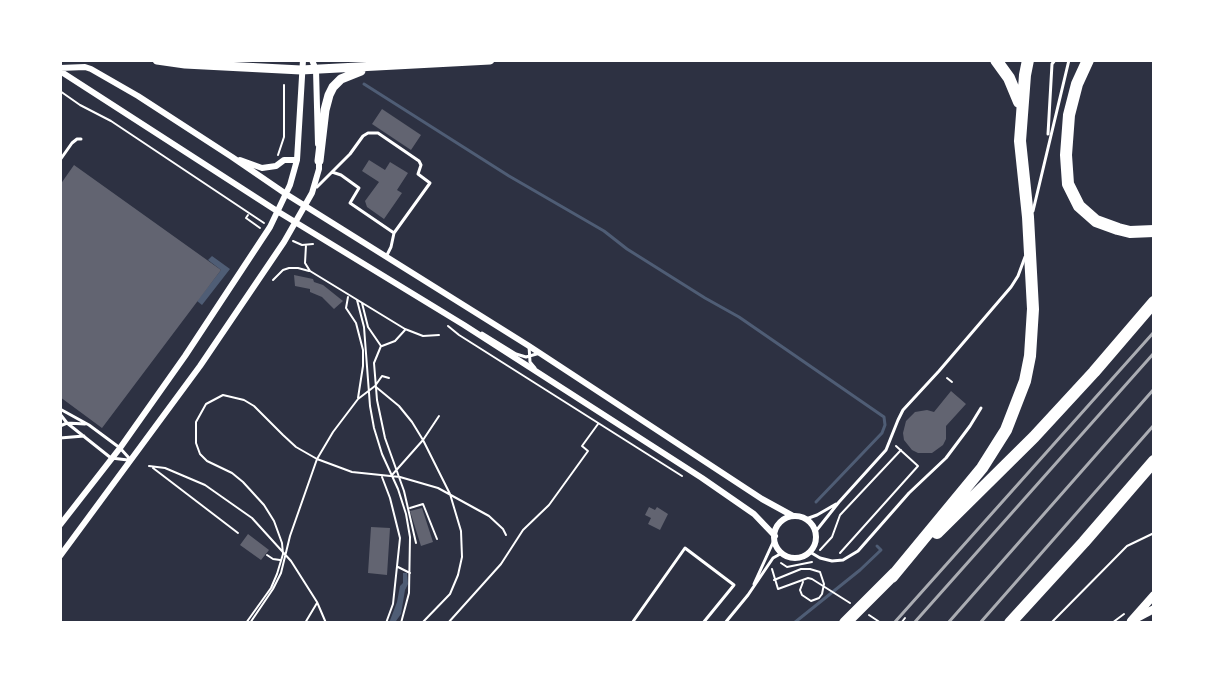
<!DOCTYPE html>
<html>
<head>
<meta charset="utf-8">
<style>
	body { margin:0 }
	#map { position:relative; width:1214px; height:683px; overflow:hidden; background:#2d3142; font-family:"DM Sans",sans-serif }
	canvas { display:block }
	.frame { position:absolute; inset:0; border:62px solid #fff; pointer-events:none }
</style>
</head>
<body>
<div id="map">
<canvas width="1214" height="683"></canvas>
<div class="frame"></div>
</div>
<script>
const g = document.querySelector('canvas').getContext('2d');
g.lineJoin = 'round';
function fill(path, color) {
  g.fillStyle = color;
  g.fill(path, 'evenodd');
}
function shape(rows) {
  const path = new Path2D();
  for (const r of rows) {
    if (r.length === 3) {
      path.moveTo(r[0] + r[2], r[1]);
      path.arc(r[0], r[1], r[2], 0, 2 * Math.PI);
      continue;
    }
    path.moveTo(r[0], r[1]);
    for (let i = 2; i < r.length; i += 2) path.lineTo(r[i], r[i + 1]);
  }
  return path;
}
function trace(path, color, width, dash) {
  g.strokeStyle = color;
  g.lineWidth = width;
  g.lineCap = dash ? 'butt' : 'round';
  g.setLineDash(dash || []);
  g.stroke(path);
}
const water = shape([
	[212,256,230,269,202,305,197,301,221,270,208,260],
	[403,573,407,573,408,584,405,590,401,614,396,621,389,623,397,602,400,586,403,583]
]);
const stream = shape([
	[364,84,509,176,604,231,627,249,705,298,739,317,884,417,885,425,882,433,816,502],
	[794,623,860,570,881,550,877,546]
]);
const building = shape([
	[382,109,421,135,411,150,372,124],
	[369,160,385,170,390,162,408,173,397,190,402,193,384,219,367,207,365,201,379,182,362,171],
	[74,165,221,270,102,428,60,397,60,185],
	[294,275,313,279,314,282,323,285,343,301,334,309,322,297,310,292,310,289,295,286],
	[951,391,966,404,946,426,946,439,943,445,932,453,918,453,912,450,904,440,903,433,906,421,915,412,927,410,934,412],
	[649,507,655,510,657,507,668,514,660,530,648,524,651,518,645,515],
	[422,508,433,542,421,546,410,511],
	[371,527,390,528,387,575,368,573],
	[248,534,269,550,261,560,240,545]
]);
const path = shape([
	[60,91,80,105,111,121,264,223],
	[278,155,284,137,284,85],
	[248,215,246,218,260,228],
	[293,241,302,245,313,244],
	[306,245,305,263,310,271,405,329,423,336,439,335],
	[273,280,283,270,289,268,298,268,309,271],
	[348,297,346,308,356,323,363,350,363,366,358,398],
	[357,300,364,327,370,406,374,428,382,454,398,489,406,514,410,537,409,593,401,623],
	[362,303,368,327,381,346,374,363,377,400,385,438,404,491,416,543],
	[448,326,459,335,682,476],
	[382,346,395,341,405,330],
	[947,378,952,382],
	[376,387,399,406,412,422,423,440,450,494,461,531,462,557,458,575,450,594,422,623],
	[149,466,165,468,205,485,252,518,291,561,317,602,326,623],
	[153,468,238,533],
	[392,475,423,440,439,416],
	[382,477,390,498,400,538,393,604,386,623],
	[410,508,423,504,437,539],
	[820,550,832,537,840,515,901,450],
	[840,553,918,466,896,446],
	[267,555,273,559,280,560],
	[781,563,787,567,812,562],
	[398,567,410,573],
	[772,569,778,589,808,578,812,579,850,603],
	[774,580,801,569,810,569,820,572,824,584,822,594,819,598,811,601,802,595,800,590,803,582],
	[869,615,881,623],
	[246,623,271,588,277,574,283,554,282,543,274,521,264,505,243,482,232,473,207,461,200,454,196,443,196,422,206,404,223,395,244,400,254,406,283,435,296,447,317,459,352,472,400,477,438,488,489,516,503,529,506,535],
	[250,623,273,589,281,573,290,536,317,459,333,432,358,399,375,386,382,376,389,378],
	[305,623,317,603],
	[448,623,501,564,523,530,549,505,588,451,582,446,598,424],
	[901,623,905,618],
	[1051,623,1127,546,1154,533],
	[1112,623,1124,614]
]);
const service = shape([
	[1048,134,1052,64,1055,60],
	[60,160,72,143,77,139,81,139],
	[332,172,341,175,359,188,350,203,394,233],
	[317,187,350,154,363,136,368,133,378,133,419,161,421,165,418,174,430,183,394,233,391,247,387,255],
	[1033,211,1069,60],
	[482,333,516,354,526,357,540,353],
	[529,346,530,362,535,368],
	[60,409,89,425,120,448,129,458],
	[60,414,67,423,111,458,128,460],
	[60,426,67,423,85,424],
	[60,438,84,436],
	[806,519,817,515,836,504],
	[816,531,839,502,886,450,898,420,903,410,939,371,1011,287,1018,276,1025,257],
	[810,552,820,558,832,561,843,560,858,551,909,493,946,458,970,426,981,408],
	[754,584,775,538],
	[632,623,685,548,734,585,703,623],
	[725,623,748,595,773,558,782,553]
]);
const minor = shape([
	[312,60,316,70,318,144],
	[60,68,85,67,91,69,138,96,232,157,286,194,529,346,762,499,793,516],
	[60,71,277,211,464,325,702,478,754,514,775,536],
	[240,160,262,168,276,166,284,160,297,160],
	[795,537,21],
	[60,525,120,448,185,356,270,227,290,185,297,160,303,60],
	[60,556,200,366,284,242,312,193,319,169,319,159]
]);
const tertiary = shape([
	[1135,619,1154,609],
	[1131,621,1154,595]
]);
const secondary = shape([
	[157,60,185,64,301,70,490,60],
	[319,161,325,110,329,95,333,87,341,79,361,71]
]);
const motorway = shape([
	[996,60,1009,78,1019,102],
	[1088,60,1077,84,1069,115,1066,155,1068,184,1079,206,1096,221,1118,229,1130,232,1154,231],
	[937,533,1034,437,1094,372,1154,302],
	[892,577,982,468,1006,430,1025,381,1030,356,1033,309,1028,217,1020,141,1025,75,1028,60],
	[845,623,895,573],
	[1010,623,1084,542,1154,461]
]);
const rail = shape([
	[894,623,1154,332],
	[914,623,1154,353],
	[948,623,1154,389],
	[980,623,1154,425]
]);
fill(water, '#4f5d75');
trace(stream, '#4f5d75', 3);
fill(building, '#626471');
trace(path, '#fff', 2);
trace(service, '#fff', 3);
trace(minor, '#fff', 6);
trace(tertiary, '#fff', 8);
trace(secondary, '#fff', 9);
trace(motorway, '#fff', 12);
trace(rail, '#abadb3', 3);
</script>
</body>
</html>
